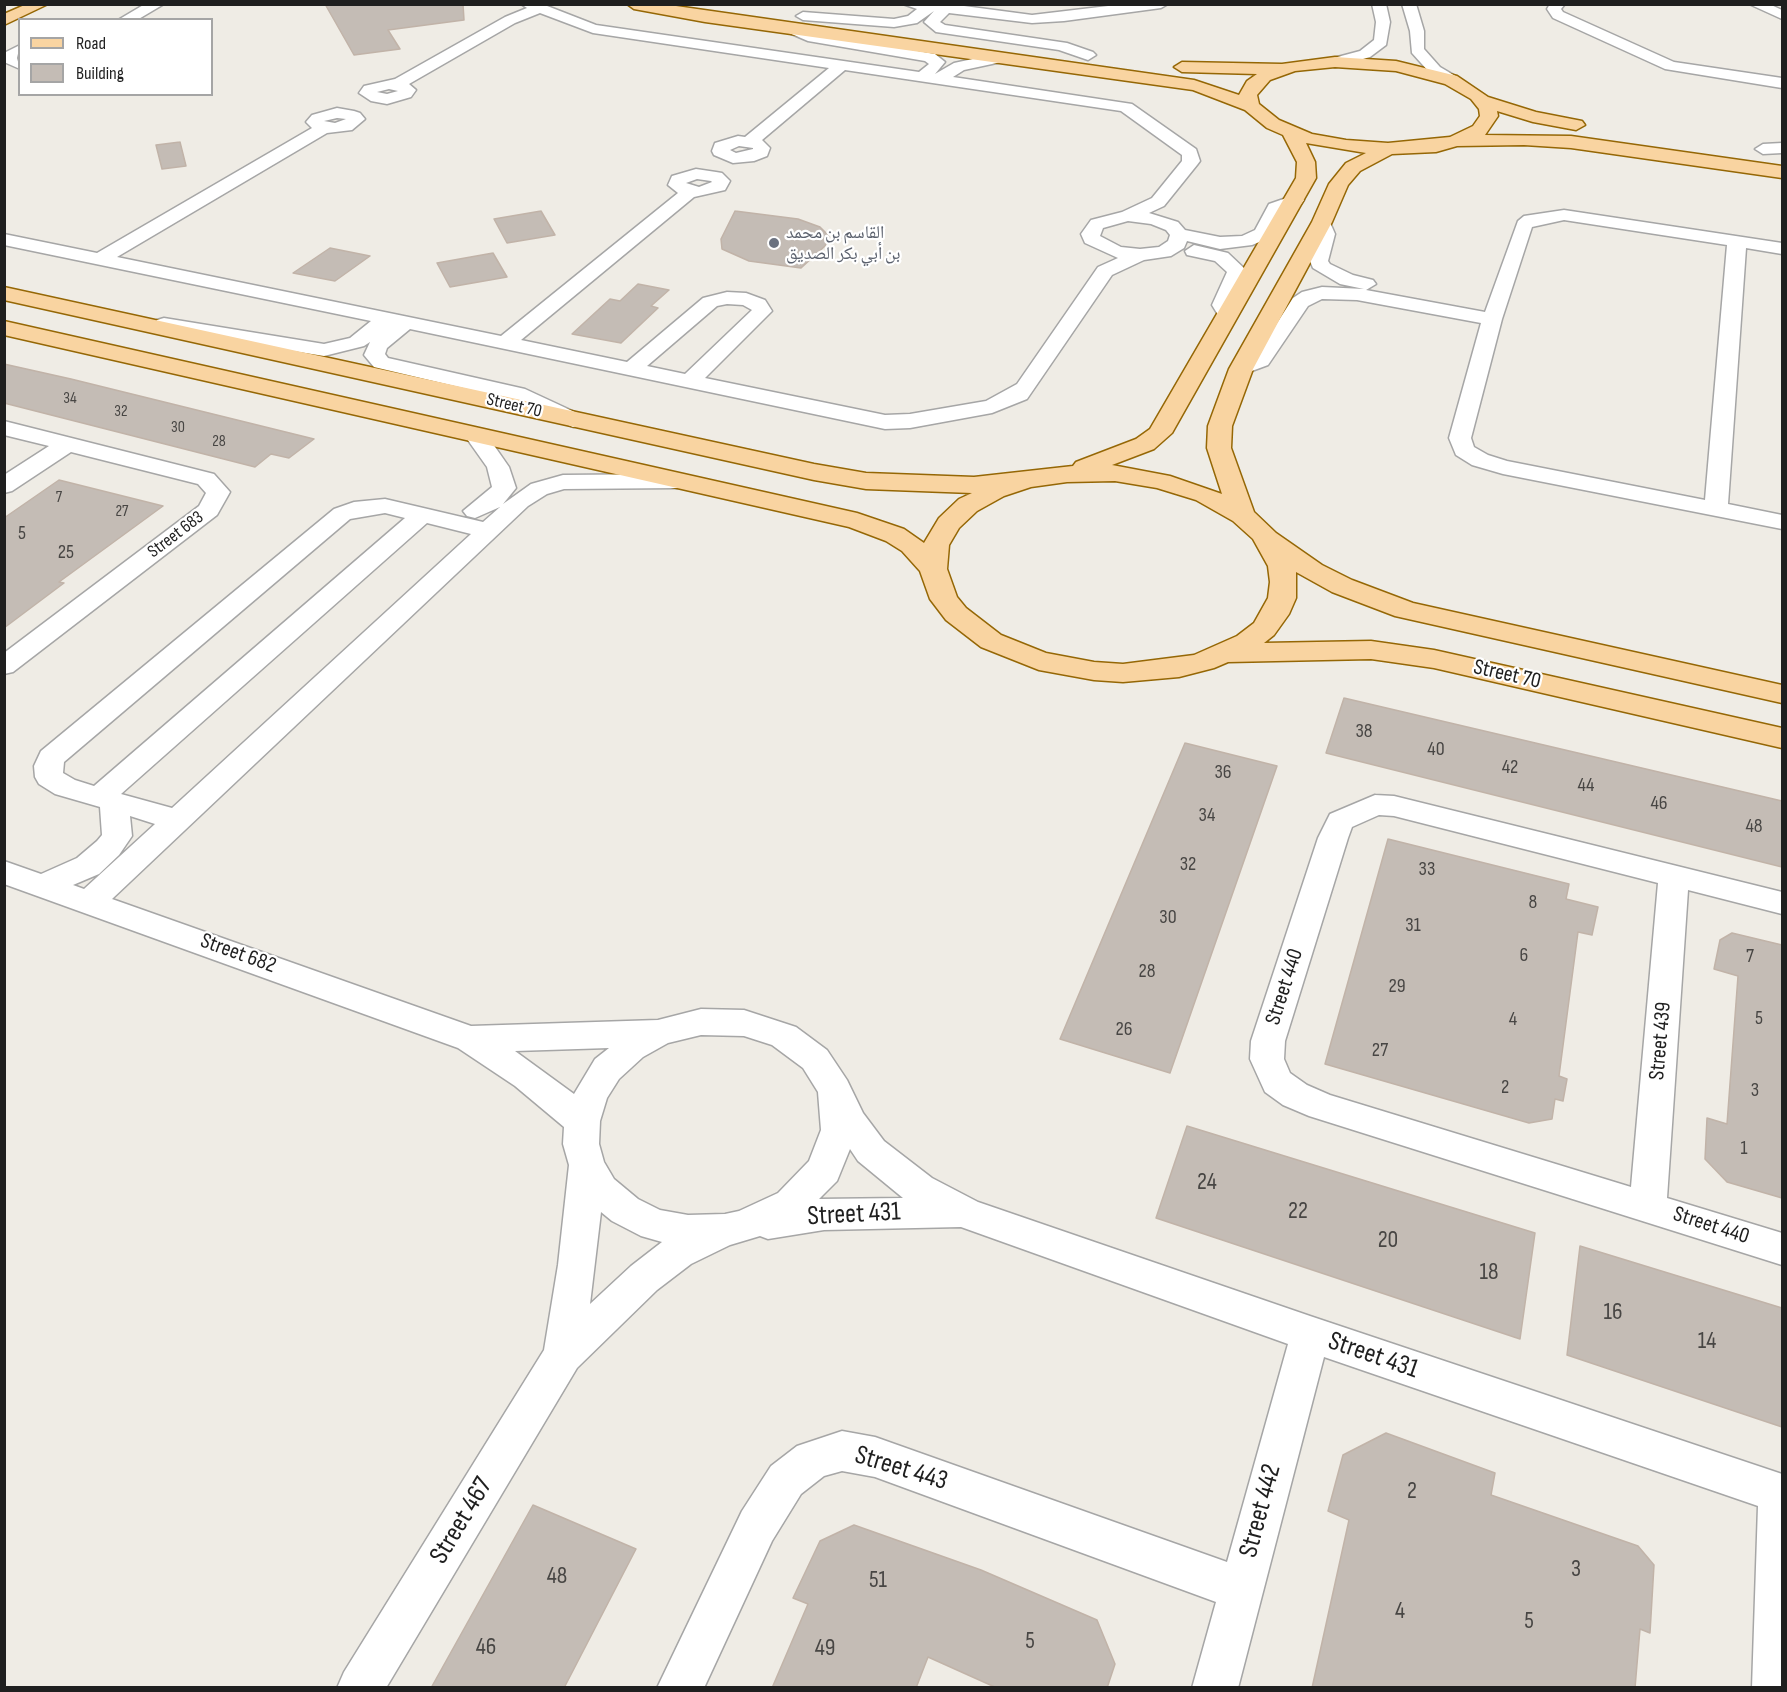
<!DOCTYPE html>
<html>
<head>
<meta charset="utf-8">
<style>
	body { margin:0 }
	#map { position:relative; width:1787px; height:1692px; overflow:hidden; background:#efece5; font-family:"Sofia Sans Condensed",sans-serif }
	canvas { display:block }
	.frame { position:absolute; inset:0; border:6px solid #1f1f1f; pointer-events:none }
	.legend { position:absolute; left:18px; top:18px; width:195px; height:78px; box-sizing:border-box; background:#fff; border:2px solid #a5a5a5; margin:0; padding:8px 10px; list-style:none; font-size:18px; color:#1f1f1f }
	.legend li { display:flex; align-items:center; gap:12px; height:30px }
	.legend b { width:30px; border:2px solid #a5a5a5 }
</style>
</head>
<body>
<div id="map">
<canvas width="1787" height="1692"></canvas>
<div class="frame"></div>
<ul class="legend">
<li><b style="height:8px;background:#f9d4a1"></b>Road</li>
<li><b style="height:16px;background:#c4bcb5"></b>Building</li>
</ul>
</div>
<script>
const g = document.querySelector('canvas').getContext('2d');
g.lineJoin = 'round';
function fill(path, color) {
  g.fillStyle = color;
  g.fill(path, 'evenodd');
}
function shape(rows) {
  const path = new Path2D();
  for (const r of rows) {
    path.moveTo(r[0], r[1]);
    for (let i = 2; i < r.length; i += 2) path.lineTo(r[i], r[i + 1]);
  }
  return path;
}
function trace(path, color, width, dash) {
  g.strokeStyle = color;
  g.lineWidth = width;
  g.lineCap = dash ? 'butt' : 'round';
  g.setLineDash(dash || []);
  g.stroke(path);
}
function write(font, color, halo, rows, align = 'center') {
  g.font = font + ' "Sofia Sans Condensed","Noto Naskh Arabic",sans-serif';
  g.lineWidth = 4.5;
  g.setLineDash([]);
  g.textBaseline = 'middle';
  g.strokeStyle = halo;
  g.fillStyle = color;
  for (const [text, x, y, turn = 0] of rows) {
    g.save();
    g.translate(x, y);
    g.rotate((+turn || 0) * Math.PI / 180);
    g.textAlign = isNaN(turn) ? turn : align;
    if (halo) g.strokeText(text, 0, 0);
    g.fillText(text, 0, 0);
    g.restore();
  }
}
const building = shape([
	[325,4,463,4,464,20,388,30,400,49,354,55,325,4],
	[180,142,186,166,162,169,156,145,180,142],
	[541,211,555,235,507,243,494,219,541,211],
	[735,211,798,219,820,227,829,236,825,246,801,268,749,261,722,249,721,239,735,211],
	[330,248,370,256,335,281,293,273,330,248],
	[493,253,507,277,450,287,437,263,493,253],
	[638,284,669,290,651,306,658,308,621,343,572,334,610,299,620,301,638,284],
	[4,364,71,379,314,439,289,458,271,454,255,467,4,403,4,364],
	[59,480,163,506,59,582,64,583,4,628,4,518,59,480],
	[1344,698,1782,801,1782,867,1326,753,1344,698],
	[1185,743,1277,766,1170,1073,1060,1039,1185,743],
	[1388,839,1569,884,1566,899,1598,907,1592,935,1578,932,1559,1076,1567,1079,1563,1101,1555,1099,1552,1119,1529,1123,1325,1064,1388,839],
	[1732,933,1782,945,1782,1198,1727,1182,1705,1159,1707,1118,1727,1124,1738,976,1714,969,1720,940,1732,933],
	[1187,1126,1535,1233,1520,1339,1156,1218,1187,1126],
	[1580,1246,1782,1308,1782,1427,1567,1355,1580,1246],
	[1386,1433,1495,1473,1491,1495,1638,1546,1654,1565,1650,1633,1640,1629,1635,1688,1312,1688,1349,1520,1328,1511,1343,1455,1386,1433],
	[533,1505,636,1549,564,1688,431,1688,533,1505],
	[854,1525,981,1570,1097,1620,1115,1664,1107,1688,997,1688,928,1657,916,1688,772,1688,808,1604,793,1598,820,1541,854,1525]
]);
const minor = shape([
	[145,4,164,4,137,20,118,20,145,4],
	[521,4,542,4,596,25,919,72,929,64,925,61,808,41,787,32,785,29,787,26,792,25,817,34,935,54,945,62,935,74,954,63,1001,53,1006,55,1009,58,1006,61,964,70,953,77,1132,104,1196,149,1200,161,1197,165,1164,206,1149,213,1178,222,1185,230,1220,237,1242,236,1255,230,1269,204,1295,195,1304,200,1301,204,1282,211,1269,238,1252,245,1220,249,1187,241,1184,248,1171,256,1144,260,1112,275,1027,399,992,413,910,428,885,429,410,329,387,348,385,354,388,358,525,389,581,415,584,420,581,425,573,427,510,399,374,367,364,355,370,342,364,346,324,356,164,330,157,328,154,324,157,320,164,318,324,344,350,338,371,321,4,245,4,234,97,253,312,128,306,122,312,115,337,108,354,111,360,113,365,119,352,130,327,133,117,257,501,336,678,193,668,185,672,176,696,169,716,172,722,173,730,181,725,190,694,197,521,340,627,362,703,298,727,292,746,293,765,300,772,311,705,378,885,415,910,414,986,401,1017,384,1098,267,1118,258,1085,243,1081,234,1091,220,1122,212,1152,198,1182,161,1182,155,1121,111,845,70,762,140,770,148,767,156,754,161,733,163,714,155,712,151,715,143,738,136,745,137,829,68,593,33,540,13,515,23,409,84,416,90,411,97,387,104,371,101,359,93,364,86,395,79,505,17,527,8,521,4],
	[389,89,398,91,387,94,377,92,389,89],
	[337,118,346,119,335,123,324,121,337,118],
	[739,146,753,148,753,149,736,153,730,150,739,146],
	[697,179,711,181,712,182,699,187,686,183,697,179],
	[1128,221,1151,224,1166,230,1170,235,1168,241,1159,247,1140,249,1121,247,1100,236,1103,228,1128,221],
	[727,304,743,305,752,310,685,374,647,366,717,306,727,304],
	[903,4,949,4,1032,15,1125,4,1168,4,1161,8,1064,21,1032,23,949,13,940,22,945,25,1067,43,1093,52,1096,55,1088,60,1059,50,936,32,924,22,934,11,917,23,894,27,803,20,796,16,803,12,894,19,908,16,917,9,903,4],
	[1372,4,1386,4,1390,22,1386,45,1370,57,1335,67,1330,65,1327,62,1330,59,1360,51,1374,40,1376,22,1372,4],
	[1402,4,1416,4,1424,31,1424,49,1440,67,1457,77,1459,80,1457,83,1445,83,1430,73,1412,53,1410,31,1402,4],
	[1550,4,1565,4,1561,9,1563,12,1674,62,1782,78,1782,88,1665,69,1553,18,1547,9,1550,4],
	[1749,4,1769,4,1782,10,1782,19,1749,4],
	[20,45,17,58,20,69,4,62,4,53,20,45],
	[1782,143,1782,153,1763,154,1755,149,1763,144,1782,143],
	[1564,210,1782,243,1782,254,1746,248,1728,504,1782,515,1782,529,1503,474,1472,465,1456,455,1449,438,1481,323,1357,300,1322,299,1308,306,1268,365,1241,375,1234,373,1230,369,1234,365,1254,357,1260,350,1293,298,1302,292,1322,287,1364,289,1340,284,1313,268,1310,261,1317,234,1313,222,1316,218,1328,218,1335,234,1328,261,1330,264,1353,275,1373,280,1376,284,1366,290,1485,312,1518,221,1524,216,1564,210],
	[1564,220,1727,245,1705,500,1507,461,1488,455,1474,447,1471,438,1502,319,1532,227,1564,220],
	[1194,245,1228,253,1247,271,1232,300,1237,314,1234,318,1220,318,1212,305,1227,272,1215,261,1187,255,1185,251,1194,245],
	[4,421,214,474,230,492,217,515,13,672,4,674,4,653,199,506,206,493,198,484,71,452,12,491,4,493,4,475,49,446,4,435,4,421],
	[476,429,484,431,509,467,516,488,503,504,531,484,563,475,677,474,685,476,689,481,685,486,677,488,564,489,547,494,528,506,112,899,471,1026,658,1020,701,1009,744,1010,796,1027,827,1050,847,1080,863,1113,884,1141,932,1178,978,1202,1310,1316,1782,1474,1782,1688,1752,1688,1758,1506,1324,1357,1238,1688,1192,1688,1216,1602,875,1477,842,1471,824,1476,801,1494,772,1541,704,1688,657,1688,742,1511,771,1466,797,1446,842,1431,875,1437,1227,1562,1288,1344,961,1227,824,1230,768,1239,760,1236,730,1245,691,1264,657,1290,577,1368,386,1688,337,1688,344,1672,544,1350,558,1265,569,1165,563,1144,564,1127,515,1086,458,1048,4,884,4,861,41,874,77,858,97,841,102,835,100,807,55,794,39,784,35,777,34,766,41,751,334,509,354,502,385,499,483,522,500,507,475,518,467,516,463,511,492,487,487,467,465,436,468,431,476,429],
	[385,513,405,518,94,786,75,780,63,773,64,762,350,519,385,513],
	[427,523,471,534,172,808,121,794,427,523],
	[130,816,155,824,84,889,73,885,99,874,119,855,132,836,130,816],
	[701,1035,744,1036,772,1045,803,1068,818,1092,821,1130,809,1161,778,1193,739,1211,725,1214,688,1215,660,1210,638,1199,614,1179,604,1162,599,1144,600,1121,607,1098,619,1079,643,1057,668,1043,701,1035],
	[609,1048,595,1059,574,1094,515,1051,609,1048],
	[850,1149,858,1161,903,1198,819,1199,837,1181,850,1149],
	[601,1212,612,1221,641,1236,662,1242,631,1266,590,1304,601,1212],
	[1375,795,1394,796,1782,892,1782,914,1688,890,1667,1198,1782,1233,1782,1265,1309,1116,1283,1105,1265,1092,1250,1059,1251,1041,1318,838,1330,814,1375,795],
	[1379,815,1394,816,1658,883,1631,1187,1330,1095,1307,1085,1290,1073,1284,1059,1285,1041,1348,838,1352,827,1379,815]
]);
const major = shape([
	[27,4,48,4,4,25,4,14,27,4],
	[627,4,662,4,1194,80,1239,95,1247,81,1257,74,1182,72,1174,67,1182,62,1282,64,1335,57,1396,61,1457,76,1488,97,1536,112,1582,121,1585,125,1576,130,1533,122,1497,111,1498,116,1485,135,1571,136,1782,166,1782,178,1571,148,1524,145,1457,146,1436,152,1392,154,1360,171,1348,185,1332,222,1253,369,1232,426,1231,448,1254,512,1276,533,1322,565,1352,580,1413,603,1782,685,1782,703,1395,616,1332,592,1296,572,1296,598,1289,614,1274,635,1264,643,1371,641,1434,650,1782,728,1782,748,1434,668,1371,659,1228,662,1214,668,1179,677,1123,682,1094,680,1039,670,981,647,946,620,930,599,920,571,902,551,886,541,849,527,4,335,4,321,857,513,904,529,924,543,939,518,959,499,972,493,866,489,814,480,4,300,4,287,814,464,866,473,974,477,1073,466,1076,462,1136,439,1150,429,1296,178,1297,162,1283,135,1267,128,1245,110,1193,90,705,22,634,9,627,4],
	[1335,67,1396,71,1445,84,1471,99,1479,109,1480,116,1473,126,1450,137,1388,143,1346,140,1312,134,1279,120,1259,104,1257,95,1270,80,1295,71,1335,67],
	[1306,143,1366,153,1346,163,1329,184,1312,222,1229,369,1208,426,1207,448,1222,494,1170,476,1112,465,1154,449,1172,433,1316,178,1315,162,1306,143],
	[1115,481,1157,488,1196,500,1233,521,1253,539,1268,566,1270,582,1268,598,1254,623,1237,636,1194,655,1123,664,1094,662,1046,653,1001,635,966,608,957,597,947,569,949,545,959,528,977,511,1004,496,1031,487,1067,482,1115,481]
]);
const markers = [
	[774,243,6,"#6b7280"]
];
const farNumbernames = [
	["34",70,399],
	["32",121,412],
	["30",178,428],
	["28",219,442],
	["7",59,498],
	["27",122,512]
];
const farWorshipnames = [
	["القاسم بن محمد",786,233],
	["بن أبي بكر الصديق",786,254]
];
const farStreetnames = [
	["Street 70",514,406,13],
	["Street 683",176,535,-37]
];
const numberNames = [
	["5",22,534],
	["25",66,553],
	["38",1364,732],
	["40",1436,750],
	["42",1510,768],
	["36",1223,773],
	["44",1586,786],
	["46",1659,804],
	["34",1207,816],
	["48",1754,827],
	["32",1188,865],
	["33",1427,870],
	["8",1533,903],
	["30",1168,918],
	["31",1413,926],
	["6",1524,956],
	["7",1750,957],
	["28",1147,972],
	["29",1397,987],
	["5",1759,1019],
	["4",1513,1020],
	["26",1124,1030],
	["27",1380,1051],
	["2",1505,1088],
	["3",1755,1091],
	["1",1744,1149]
];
const streetNames = [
	["Street 70",1507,675,13],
	["Street 682",238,954,20],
	["Street 440",1285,987,-72],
	["Street 439",1661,1041,-85],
	["Street 440",1711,1226,18]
];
const nearNumbernames = [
	["24",1207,1183],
	["22",1298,1212],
	["20",1388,1241],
	["18",1489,1273],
	["16",1613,1313],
	["14",1707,1342],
	["2",1412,1492],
	["3",1576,1570],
	["48",557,1577],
	["51",878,1581],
	["4",1400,1612],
	["5",1529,1622],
	["5",1030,1642],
	["46",486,1648],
	["49",825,1649]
];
const nearStreetnames = [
	["Street 431",854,1215,-3],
	["Street 431",1373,1356,19],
	["Street 443",901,1469,17],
	["Street 442",1261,1511,-75],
	["Street 467",462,1521,-59]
];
fill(building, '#c4bcb5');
trace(building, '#c1b3a8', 1.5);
trace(minor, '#a6a6a6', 3);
trace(major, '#956705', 3);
fill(minor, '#fff');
fill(major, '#f9d4a1');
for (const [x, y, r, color] of markers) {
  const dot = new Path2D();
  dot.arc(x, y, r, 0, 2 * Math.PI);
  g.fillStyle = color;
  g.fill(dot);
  trace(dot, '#fff', 2);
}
write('16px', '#484644', null, farNumbernames);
write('18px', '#5b616d', '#fff', farWorshipnames, 'left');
write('18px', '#1f1f1f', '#fff', farStreetnames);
write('20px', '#484644', null, numberNames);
write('22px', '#1f1f1f', '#fff', streetNames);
write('24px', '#484644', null, nearNumbernames);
write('27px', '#1f1f1f', '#fff', nearStreetnames);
</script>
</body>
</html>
